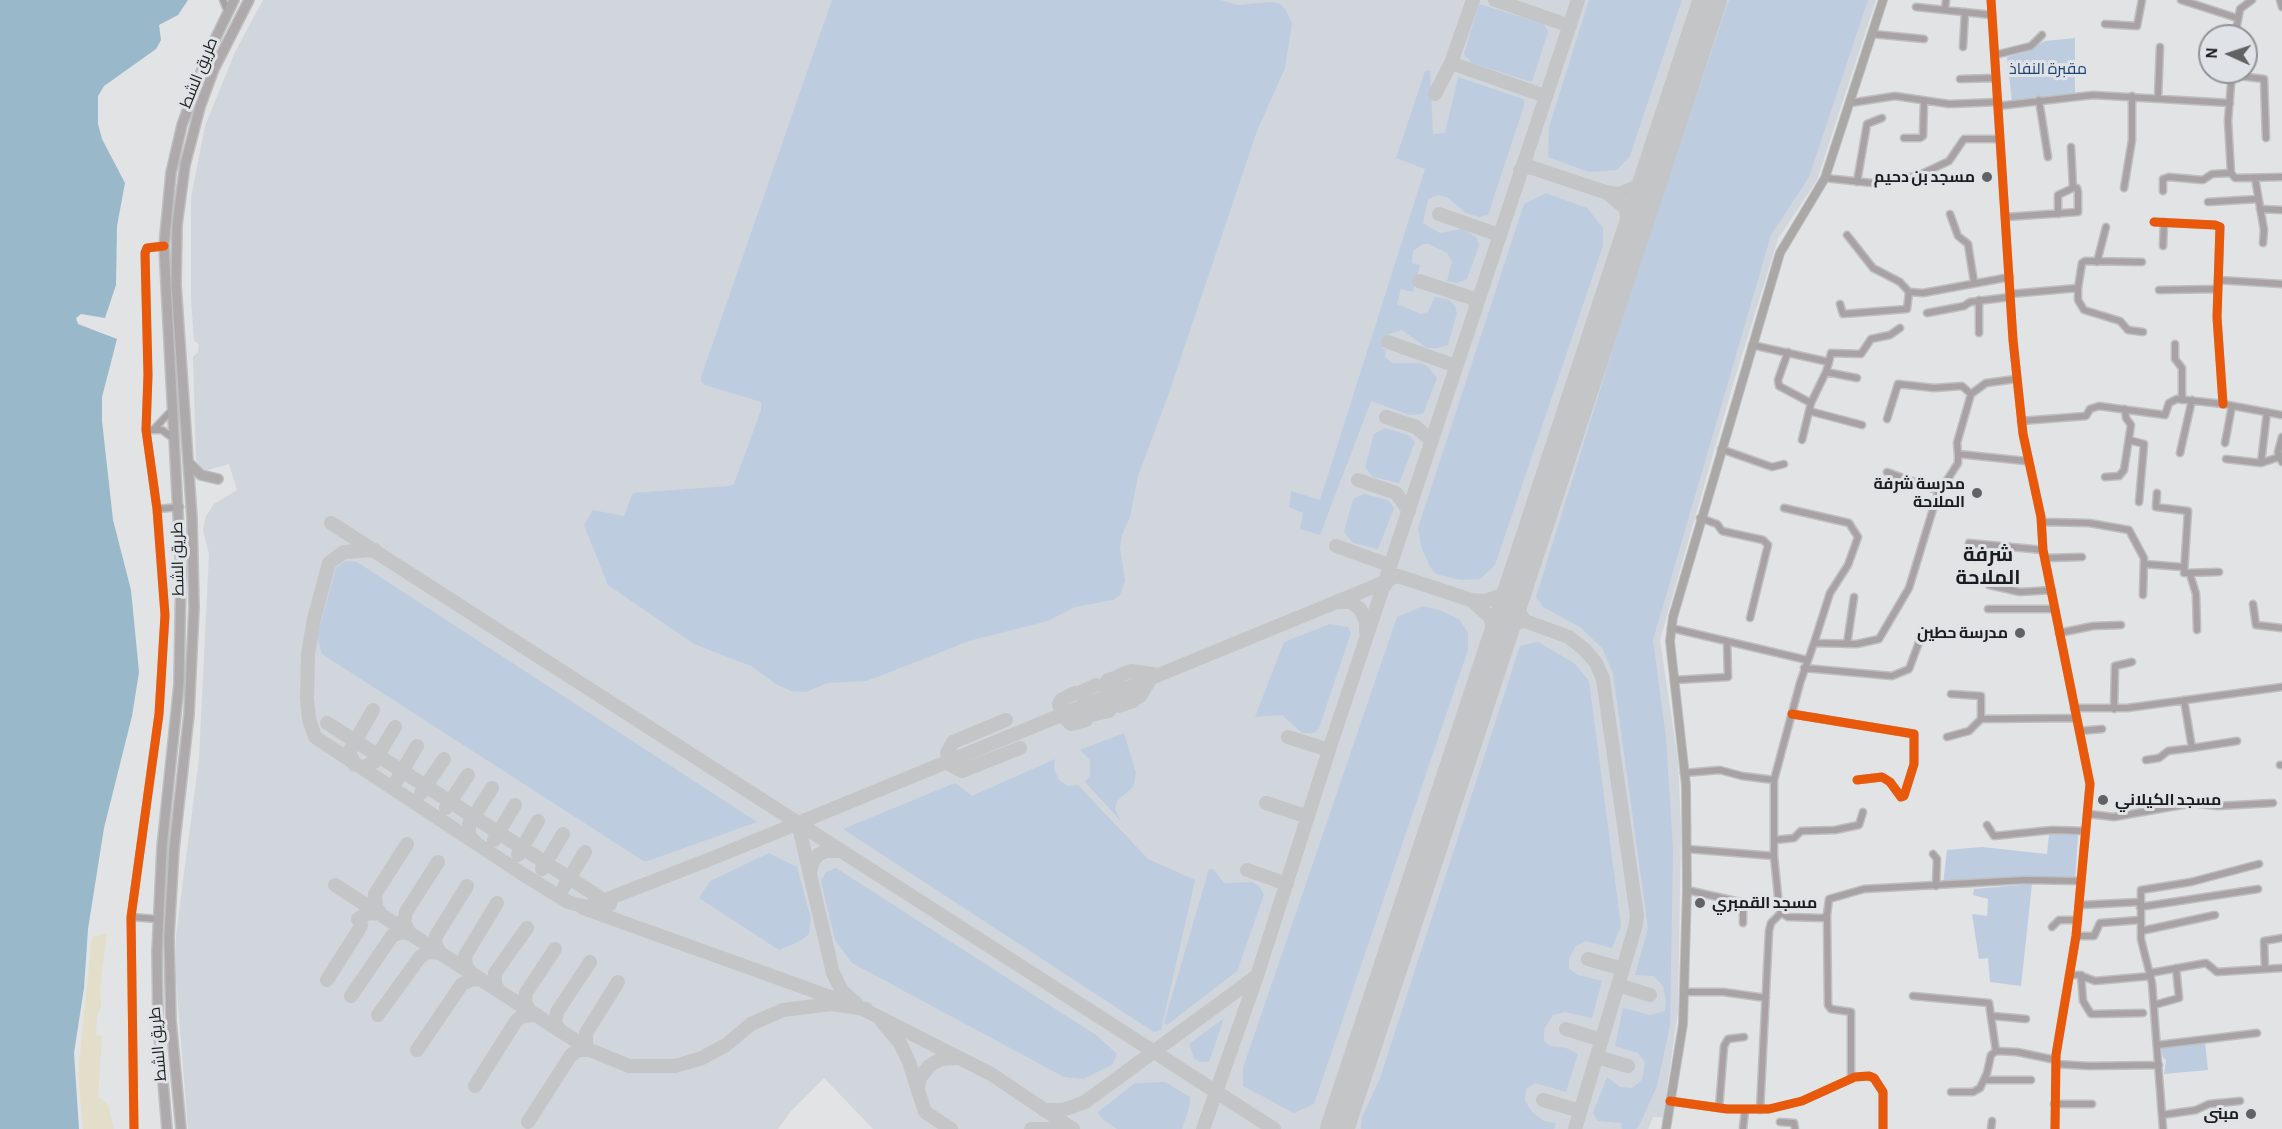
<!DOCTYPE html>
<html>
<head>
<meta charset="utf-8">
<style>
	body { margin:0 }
	#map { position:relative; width:2282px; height:1129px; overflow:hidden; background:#e1e3e5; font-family:"Alegreya Sans",sans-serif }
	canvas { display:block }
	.north { position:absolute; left:2198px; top:24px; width:60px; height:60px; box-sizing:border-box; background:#dfe3e7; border:2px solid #919397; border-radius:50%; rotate:273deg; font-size:16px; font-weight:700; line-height:24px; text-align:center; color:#1b1c1e }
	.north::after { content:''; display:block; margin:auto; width:21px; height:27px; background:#606264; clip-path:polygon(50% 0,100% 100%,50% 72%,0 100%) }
</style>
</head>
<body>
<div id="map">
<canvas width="2282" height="1129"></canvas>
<div class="north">N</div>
</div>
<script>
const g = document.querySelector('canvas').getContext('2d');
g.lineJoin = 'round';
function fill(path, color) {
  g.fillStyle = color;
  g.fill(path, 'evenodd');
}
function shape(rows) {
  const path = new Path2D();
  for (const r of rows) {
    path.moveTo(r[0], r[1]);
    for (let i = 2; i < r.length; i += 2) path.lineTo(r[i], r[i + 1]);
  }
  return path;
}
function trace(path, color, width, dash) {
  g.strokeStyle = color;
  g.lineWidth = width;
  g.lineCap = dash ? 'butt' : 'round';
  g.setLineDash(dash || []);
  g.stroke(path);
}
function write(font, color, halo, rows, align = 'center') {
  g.font = font + ' "Alegreya Sans",Cairo,sans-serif';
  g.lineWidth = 6;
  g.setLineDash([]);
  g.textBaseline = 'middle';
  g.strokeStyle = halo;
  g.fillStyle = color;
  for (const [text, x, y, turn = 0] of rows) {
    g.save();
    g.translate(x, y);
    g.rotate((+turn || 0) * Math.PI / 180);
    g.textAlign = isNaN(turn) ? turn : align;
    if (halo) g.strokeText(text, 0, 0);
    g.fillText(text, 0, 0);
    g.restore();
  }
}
const built = shape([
	[263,0,1876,0,1817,180,1778,239,1734,381,1660,640,1678,761,1681,828,1678,1011,1663,1117,1653,1117,1648,1129,873,1129,824,1078,792,1110,778,1129,188,1129,176,979,176,935,199,759,209,554,203,530,206,516,214,504,237,490,229,464,205,471,196,460,193,357,198,352,199,344,194,341,191,299,191,198,205,126,235,52]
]);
const green = shape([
	[832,0,1220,0,1238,5,1270,2,1279,3,1286,10,1292,24,1285,68,1257,131,1169,393,1138,476,1130,517,1122,535,1120,547,1125,581,1120,595,1113,600,1075,607,1048,621,969,641,880,676,866,681,827,683,806,692,791,691,776,684,751,666,694,644,608,585,584,525,593,510,624,516,633,493,729,486,734,484,761,410,761,402,705,385,701,382,701,377],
	[1589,0,1682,0,1630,156,1617,170,1589,172,1548,157,1549,127],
	[1729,0,1868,0,1809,177,1771,235,1653,640,1666,738,1673,849,1670,1025,1657,1086,1640,1124,1636,1129,1622,1129,1621,1123,1598,1121,1593,1113,1607,1077,1620,1087,1632,1088,1642,1080,1645,1062,1638,1053,1615,1046,1623,1008,1650,1015,1665,1011,1666,1000,1663,986,1654,976,1635,975,1648,928,1613,673,1602,648,1580,627,1543,607,1536,597,1641,258],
	[1479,4,1544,24,1548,32,1532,82,1472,63,1464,54],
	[2075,38,2075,93,2012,102,2007,57,2027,51,2045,41],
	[1430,70,1433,134,1445,133,1458,77,1523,99,1525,103,1488,215,1479,217,1466,213,1447,197,1438,195,1428,199,1423,223,1440,233,1462,229,1476,237,1479,245,1467,279,1457,283,1447,281,1452,262,1447,253,1429,244,1423,244,1413,251,1412,263,1420,265,1413,292,1401,289,1397,304,1421,314,1428,312,1435,297,1449,300,1455,306,1457,313,1448,345,1438,348,1427,348,1402,330,1386,335,1382,348,1386,350,1385,357,1392,363,1421,363,1428,367,1437,378,1423,414,1410,415,1371,401,1320,535,1300,529,1303,513,1289,507,1291,491,1320,500,1425,169,1396,158,1425,71],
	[1546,193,1587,208,1603,228,1603,246,1495,565,1480,579,1460,580,1436,574,1430,567,1421,546,1418,528,1524,204],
	[1385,428,1408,435,1415,442,1399,483,1373,477,1365,467,1374,434],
	[1364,494,1388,500,1394,508,1378,549,1353,543,1344,532,1353,499],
	[346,561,357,562,757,822,645,862,322,654,317,637,336,568],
	[1423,606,1442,611,1459,619,1468,633,1468,650,1314,1104,1294,1113,1243,1086,1243,1068,1397,617],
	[1330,624,1348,627,1351,633,1319,728,1314,733,1302,733,1282,715,1255,717,1284,642],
	[1538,642,1574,663,1589,681,1621,926,1612,948,1586,941,1576,946,1569,958,1569,969,1578,975,1602,981,1592,1018,1565,1012,1553,1015,1544,1029,1544,1041,1550,1046,1566,1048,1578,1054,1566,1092,1535,1083,1526,1089,1525,1101,1532,1112,1544,1121,1556,1123,1554,1129,1361,1129,1362,1117,1380,1078,1520,646],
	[1124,733,1136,773,1133,787,1117,801,1115,809,1121,821,1085,782,1090,776,1090,760,1080,750],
	[1055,759,1054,769,1059,780,1068,786,1078,785,1148,859,1195,880,1161,1030,1154,1032,843,829,955,783,972,796],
	[2049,834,2078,835,2075,881,1943,884,1947,850,1982,847,2047,854],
	[769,853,797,867,811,919,809,934,800,941,779,950,699,898,710,881],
	[836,868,1096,1035,1117,1054,1112,1065,1083,1079,1064,1077,852,963,835,940,821,881,826,872],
	[1209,869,1213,869,1224,883,1252,882,1259,886,1264,895,1237,971,1167,1025,1164,1023],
	[2032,884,2021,986,1990,982,1988,958,1979,959,1972,914,1987,916,1988,899,1973,895,1974,889],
	[1224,1018,1209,1062,1200,1062,1194,1058,1189,1044],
	[2205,1041,2208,1070,2164,1074,2166,1060,2163,1058,2161,1046],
	[1165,1082,1190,1097,1189,1108,1182,1129,1117,1129,1102,1119,1098,1112,1135,1083]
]);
const sand = shape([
	[107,933,100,988,101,1007,97,1015,96,1035,102,1036,98,1096,108,1105,114,1129,83,1129,78,1074,92,937]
]);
const water = shape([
	[0,0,188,0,178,15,159,25,161,40,156,49,104,86,98,96,98,124,102,139,125,183,117,226,116,285,105,318,81,314,76,318,78,324,117,339,102,397,102,421,113,520,131,590,139,672,132,716,104,828,88,929,84,988,74,1053,79,1129,0,1129]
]);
const taxiway = shape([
	[1495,0,1570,26],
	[1451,63,1545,96],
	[1435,94,1451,63,1473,0],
	[1520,170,1530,167,1605,192,1619,194,1639,186,1655,167],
	[1606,192,1625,208,1632,234],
	[1439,214,1499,235],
	[1419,281,1478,300],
	[1388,342,1456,366],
	[1386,417,1416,427,1432,441],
	[1358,480,1396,493,1409,511],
	[331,523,1274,1129],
	[1336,546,1389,565],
	[375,550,344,552,329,563,314,619,308,654,307,699,309,719,315,737,521,873,568,902,587,907,718,856,1385,582],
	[1385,585,1389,579,1398,576,1471,600],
	[1513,595,1516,608,1525,621,1569,637,1585,650,1596,663,1603,679,1637,916,1635,928,1575,1129],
	[1339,602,1351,602,1360,609,1366,621,1366,631],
	[1500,634,1514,623,1525,621],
	[1498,643,1490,617,1471,600,1485,601,1500,596,1522,571],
	[1118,677,1108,680,1104,686,1110,703,1118,706,1133,701],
	[1151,678,1140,696,1130,701,1120,697,1115,686,1120,675,1131,671,1159,675],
	[1096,685,1083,691,1084,706,1091,715,1109,711],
	[1075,693,1061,700,1059,704,1062,715,1071,724,1086,720],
	[373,710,349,752,355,765,364,767,374,762],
	[1006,720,953,742,947,753,951,765,962,771,1020,748],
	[327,723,610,904],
	[1288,737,1329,750],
	[374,762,395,727],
	[397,780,417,746],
	[421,793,444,759],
	[1266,803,1308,817],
	[446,808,468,775],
	[798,823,833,973,842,991,856,1003],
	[494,840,515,805],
	[476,843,469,836,469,824,492,788],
	[518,855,538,821],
	[542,869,563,834],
	[1247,870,1287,884],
	[810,872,813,861,818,855,826,851,841,851],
	[335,885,590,1050,629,1066,675,1066,702,1058,726,1045,751,1024,783,1010,831,1004,866,1009],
	[564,887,585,852],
	[583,908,839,1000],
	[381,914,376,907,375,894,407,844],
	[410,934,404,922,406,912,438,862],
	[1588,959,1623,969],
	[471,973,466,966,465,956,497,903],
	[327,980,358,931,361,925,358,919,368,913,380,914],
	[1618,985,1650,995],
	[499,991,495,984,495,973,527,928],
	[351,996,392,936,402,932,410,934],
	[857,1006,991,1074,1073,1129],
	[530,1011,525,1003,526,993,555,949],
	[378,1015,420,957,428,952,440,953,435,943,436,936,467,886],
	[882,1022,900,1043,909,1062,925,1112,951,1129],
	[1566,1029,1602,1040],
	[560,1031,555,1023,557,1012,590,962],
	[417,1050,462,984,473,979,482,980],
	[590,1050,586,1045,586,1033,618,982],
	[1597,1057,1628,1066],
	[475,1086,516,1021,522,1016,537,1015],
	[918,1088,920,1078,929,1066,941,1059,957,1058],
	[1543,1100,1580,1111],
	[1044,1110,1063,1110,1085,1102,1257,976],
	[528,1122,571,1055,579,1050,590,1050],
	[1031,1129,1062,1129],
	[1203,1129,1257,976,1329,750,1578,0]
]);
const runway = shape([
	[1337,1129,1710,0]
]);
const minor = shape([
	[223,0,228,12],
	[1991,0,2013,340,2023,434,2041,517,2043,550,2090,784,2076,936,2056,1055,2055,1129],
	[2181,0,2237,18],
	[2280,0,2282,7],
	[1916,7,1992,15],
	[1945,10,1946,0],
	[2105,24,2137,26,2142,0],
	[1873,34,1924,39],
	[2235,36,2240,9,2252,0],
	[1963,47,1965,12],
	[1995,55,2031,46,2042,35],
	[2231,75,2264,79,2266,138],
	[1960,79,1996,78],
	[2158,98,2160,47],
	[2039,100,2048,157],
	[1850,103,1895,96,1949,104,1998,102],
	[1998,106,2093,95,2230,103],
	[1904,138,1920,138,1923,136,1924,101],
	[2231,173,2228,121,2232,72],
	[1904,177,1915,177,1949,161,1964,139,2000,139],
	[1825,178,1872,183],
	[2255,178,2264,230,2263,243],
	[1857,182,1867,124,1882,118],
	[2124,188,2132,140,2132,96],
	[2163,191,2163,179,2169,177,2203,180,2212,174,2231,173,2235,178,2282,177],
	[2208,202,2258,199],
	[2260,209,2282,210],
	[1950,214,1958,236,1968,244,1974,282],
	[2058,214,2058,195,2073,188],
	[2006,217,2078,212,2078,192,2077,188,2073,188,2071,147],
	[2154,222,2215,225,2220,227,2217,317,2223,404],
	[1847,235,1873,268,1900,282,1909,292,1923,293,2010,277],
	[2163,246,2164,222],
	[2097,262,2106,227],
	[2218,280,2282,284],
	[2078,288,2078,300,2084,310,2120,321,2128,330,2143,332],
	[2159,290,2218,289],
	[2010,294,2078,288,2082,263,2085,261,2142,262],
	[1979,300,1979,333],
	[1840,304,1843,314,1907,309,1909,292],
	[1927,313,1964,306,1970,302,2010,297],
	[2175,344,2175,359,2182,368,2182,400],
	[1752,345,1829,362,1826,372,1857,378],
	[1788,352,1778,380,1779,386,1811,403,1802,440],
	[1829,362,1831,353,1861,354,1871,339,1890,335,1900,328],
	[1811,403,1826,372],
	[1809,411,1862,425],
	[2267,412,2261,463,2279,457],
	[1887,419,1898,384,1934,388,1962,386,1971,394],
	[2021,421,2086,416,2090,409,2099,406,2165,415,2169,403,2177,399,2223,404,2282,415],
	[155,428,171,411],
	[146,430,162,430,173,438],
	[2282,437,2278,452,2282,462],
	[2129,440,2144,444,2139,502],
	[2225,443,2232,406],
	[1721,449,1772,467,1784,464],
	[2180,453,2192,400],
	[1958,454,1957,443,1971,394,1986,383,2016,379],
	[2226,459,2261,463],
	[2026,461,1958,454,1958,463,1937,496,1909,588,1879,639,1857,644,1814,643,1800,683,1774,780,1774,856,1779,906,1781,913,1788,917,1823,918,1827,915,1829,899,1864,889,2025,880,2081,881],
	[1887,472,1939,491],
	[2105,477,2119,476,2124,470,2131,425,2126,418,2125,409],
	[2157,493,2156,507,2188,511,2184,573,2219,572],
	[1784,508,1849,523,1858,537,1848,565,1830,593,1814,643],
	[157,509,180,507],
	[1700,518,1717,524,1722,531,1763,540,1768,545,1750,618],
	[2042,522,2089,523,2129,530,2144,558,2143,595],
	[1969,543,2043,550],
	[2045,558,2082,557],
	[2144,564,2183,567],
	[2190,574,2196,594,2197,630],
	[1989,585,2020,592,2052,590],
	[2253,604,2256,625,2282,628],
	[1988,609,2054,609],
	[1671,628,1807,660],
	[2059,633,2093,626,2121,625],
	[1847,644,1854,597],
	[1804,668,1892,676,1909,669,1921,637],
	[1674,680,1728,677,1727,641],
	[1951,694,1981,696,1981,719,2076,718],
	[2184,700,2192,748,2237,741],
	[2074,708,2127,708,2282,687],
	[2114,709,2115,666,2132,662],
	[1792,714,1914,734,1914,764,1904,796,1901,797,1890,782,1882,777,1857,780],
	[2079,731,2102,729],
	[1947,737,1969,731,1981,719],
	[2146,760,2159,758,2168,751,2192,748],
	[2280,765,2282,765],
	[1684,773,1720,770,1742,776,1774,780],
	[2089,814,2114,817,2194,803,2217,806,2273,803],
	[1987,825,1994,836,2052,830,2085,831],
	[1775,840,1794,838,1801,831,1835,830,1859,825,1863,812],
	[1687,849,1774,856],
	[1933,854,1937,859,1936,886],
	[1687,890,1740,902,1743,905,1743,923],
	[2080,905,2140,902],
	[2140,907,2258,889],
	[1827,915,1828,1005,1831,1009,1851,1012,1851,1078],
	[131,917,158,919],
	[2052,927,2059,920,2078,920],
	[2141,931,2215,915],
	[2076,936,2094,936,2100,923,2140,920],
	[2265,969,2264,941,2282,938],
	[2150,973,2206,963,2217,972,2282,968],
	[2069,975,2081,975,2083,1001,2091,1014,2143,1013],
	[2082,976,2095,981,2151,976],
	[1684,992,1723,992,1766,998],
	[1913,996,1989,1003,1996,1051,2017,1052,2056,1060],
	[2154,1005,2179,998,2176,968],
	[1993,1016,2026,1019],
	[2158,1045,2257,1033],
	[2056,1064,2089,1066,2159,1065],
	[1985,1080,2031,1080],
	[1951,1092,1973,1092,1980,1088,1987,1073,1991,1055,1996,1051],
	[1670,1101,1727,1109,1769,1109,1802,1101,1855,1077,1869,1076,1874,1078,1883,1092,1883,1129],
	[2054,1104,2092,1104],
	[1719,1108,1724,1046,1728,1039,1744,1037],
	[1760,1110,1769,931,1771,923,1781,913],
	[2162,1115,2196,1110,2209,1104,2240,1101],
	[1780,1122,1794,1123,1795,1129],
	[134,1129,131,917,159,714,165,615,157,509,146,430,148,375,145,253,147,248,164,246],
	[1743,1129,1745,1110],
	[1991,1129,1992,1121],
	[2163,1129,2152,983,2141,939,2141,890,2191,882,2259,864]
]);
const major = shape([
	[1666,1129,1683,1024,1687,890,1686,785,1670,641,1673,617,1780,253,1825,178,1883,0]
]);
const highway = shape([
	[188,462,201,475,218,479],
	[167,1129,158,1022,157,952,162,848,179,684,181,571,164,246,171,173,182,125,207,56,234,0],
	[181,1129,171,1021,169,936,174,849,189,714,194,608,192,519,176,285,177,225,185,165,200,107,214,69,249,0]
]);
const cycleway = shape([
	[1991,0,2013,340,2023,434,2041,517,2043,550,2090,784,2076,936,2056,1055,2055,1129],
	[2154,222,2215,225,2220,227,2217,317,2223,404],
	[1792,714,1914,734,1914,764,1904,796,1901,797,1890,782,1882,777,1857,780],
	[1670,1101,1727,1109,1769,1109,1802,1101,1855,1077,1869,1076,1874,1078,1883,1092,1883,1129],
	[134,1129,131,917,159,714,165,615,157,509,146,430,148,375,145,253,147,248,164,246]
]);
const markers = [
	[1987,177,6,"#606264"],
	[1977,493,6,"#606264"],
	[2020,633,6,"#606264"],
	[2103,800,6,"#606264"],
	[1700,903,6,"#606264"],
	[2251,1114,6,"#606264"]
];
const parkNames = [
	["مقبرة النفاذ",2048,69]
];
const streetNames = [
	["طريق الشط",199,73,-68],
	["طريق الشط",178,559,-91],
	["طريق الشط",158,1044,-95]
];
const poiNames = [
	["مسجد بن دحيم",1975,177],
	["مدرسة شرفة",1965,484],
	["الملاحة",1965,502],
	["مدرسة حطين",2008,633],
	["مسجد الكيلاني",2115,800,"left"],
	["مسجد القمبري",1712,903,"left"],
	["مبنى",2239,1114]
];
const quarterNames = [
	["شرفة",1988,555],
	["الملاحة",1988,578]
];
fill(built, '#d0d6dc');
fill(green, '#becce0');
fill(sand, '#e2deca');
fill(water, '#99b8ca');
trace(taxiway, '#c4c5c7', 14);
trace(runway, '#c4c5c7', 34);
trace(minor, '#bebfc0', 9);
trace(major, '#bebfc0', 10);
trace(highway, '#bebfc0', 12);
trace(minor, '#a8a2a4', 6);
trace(major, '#aaa7a7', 8);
trace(highway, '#aeaaac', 9);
trace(cycleway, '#e8590c', 9);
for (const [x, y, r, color] of markers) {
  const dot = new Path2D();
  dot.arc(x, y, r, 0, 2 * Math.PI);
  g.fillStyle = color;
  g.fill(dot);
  trace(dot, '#dfe3e7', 2);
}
write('16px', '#1f4270', '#dfe3e7', parkNames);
write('16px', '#1b1c1e', '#dfe3e7', streetNames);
write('bold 16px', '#1b1c1e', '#dfe3e7', poiNames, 'right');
write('bold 20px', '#1b1c1e', '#dfe3e7', quarterNames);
</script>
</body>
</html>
